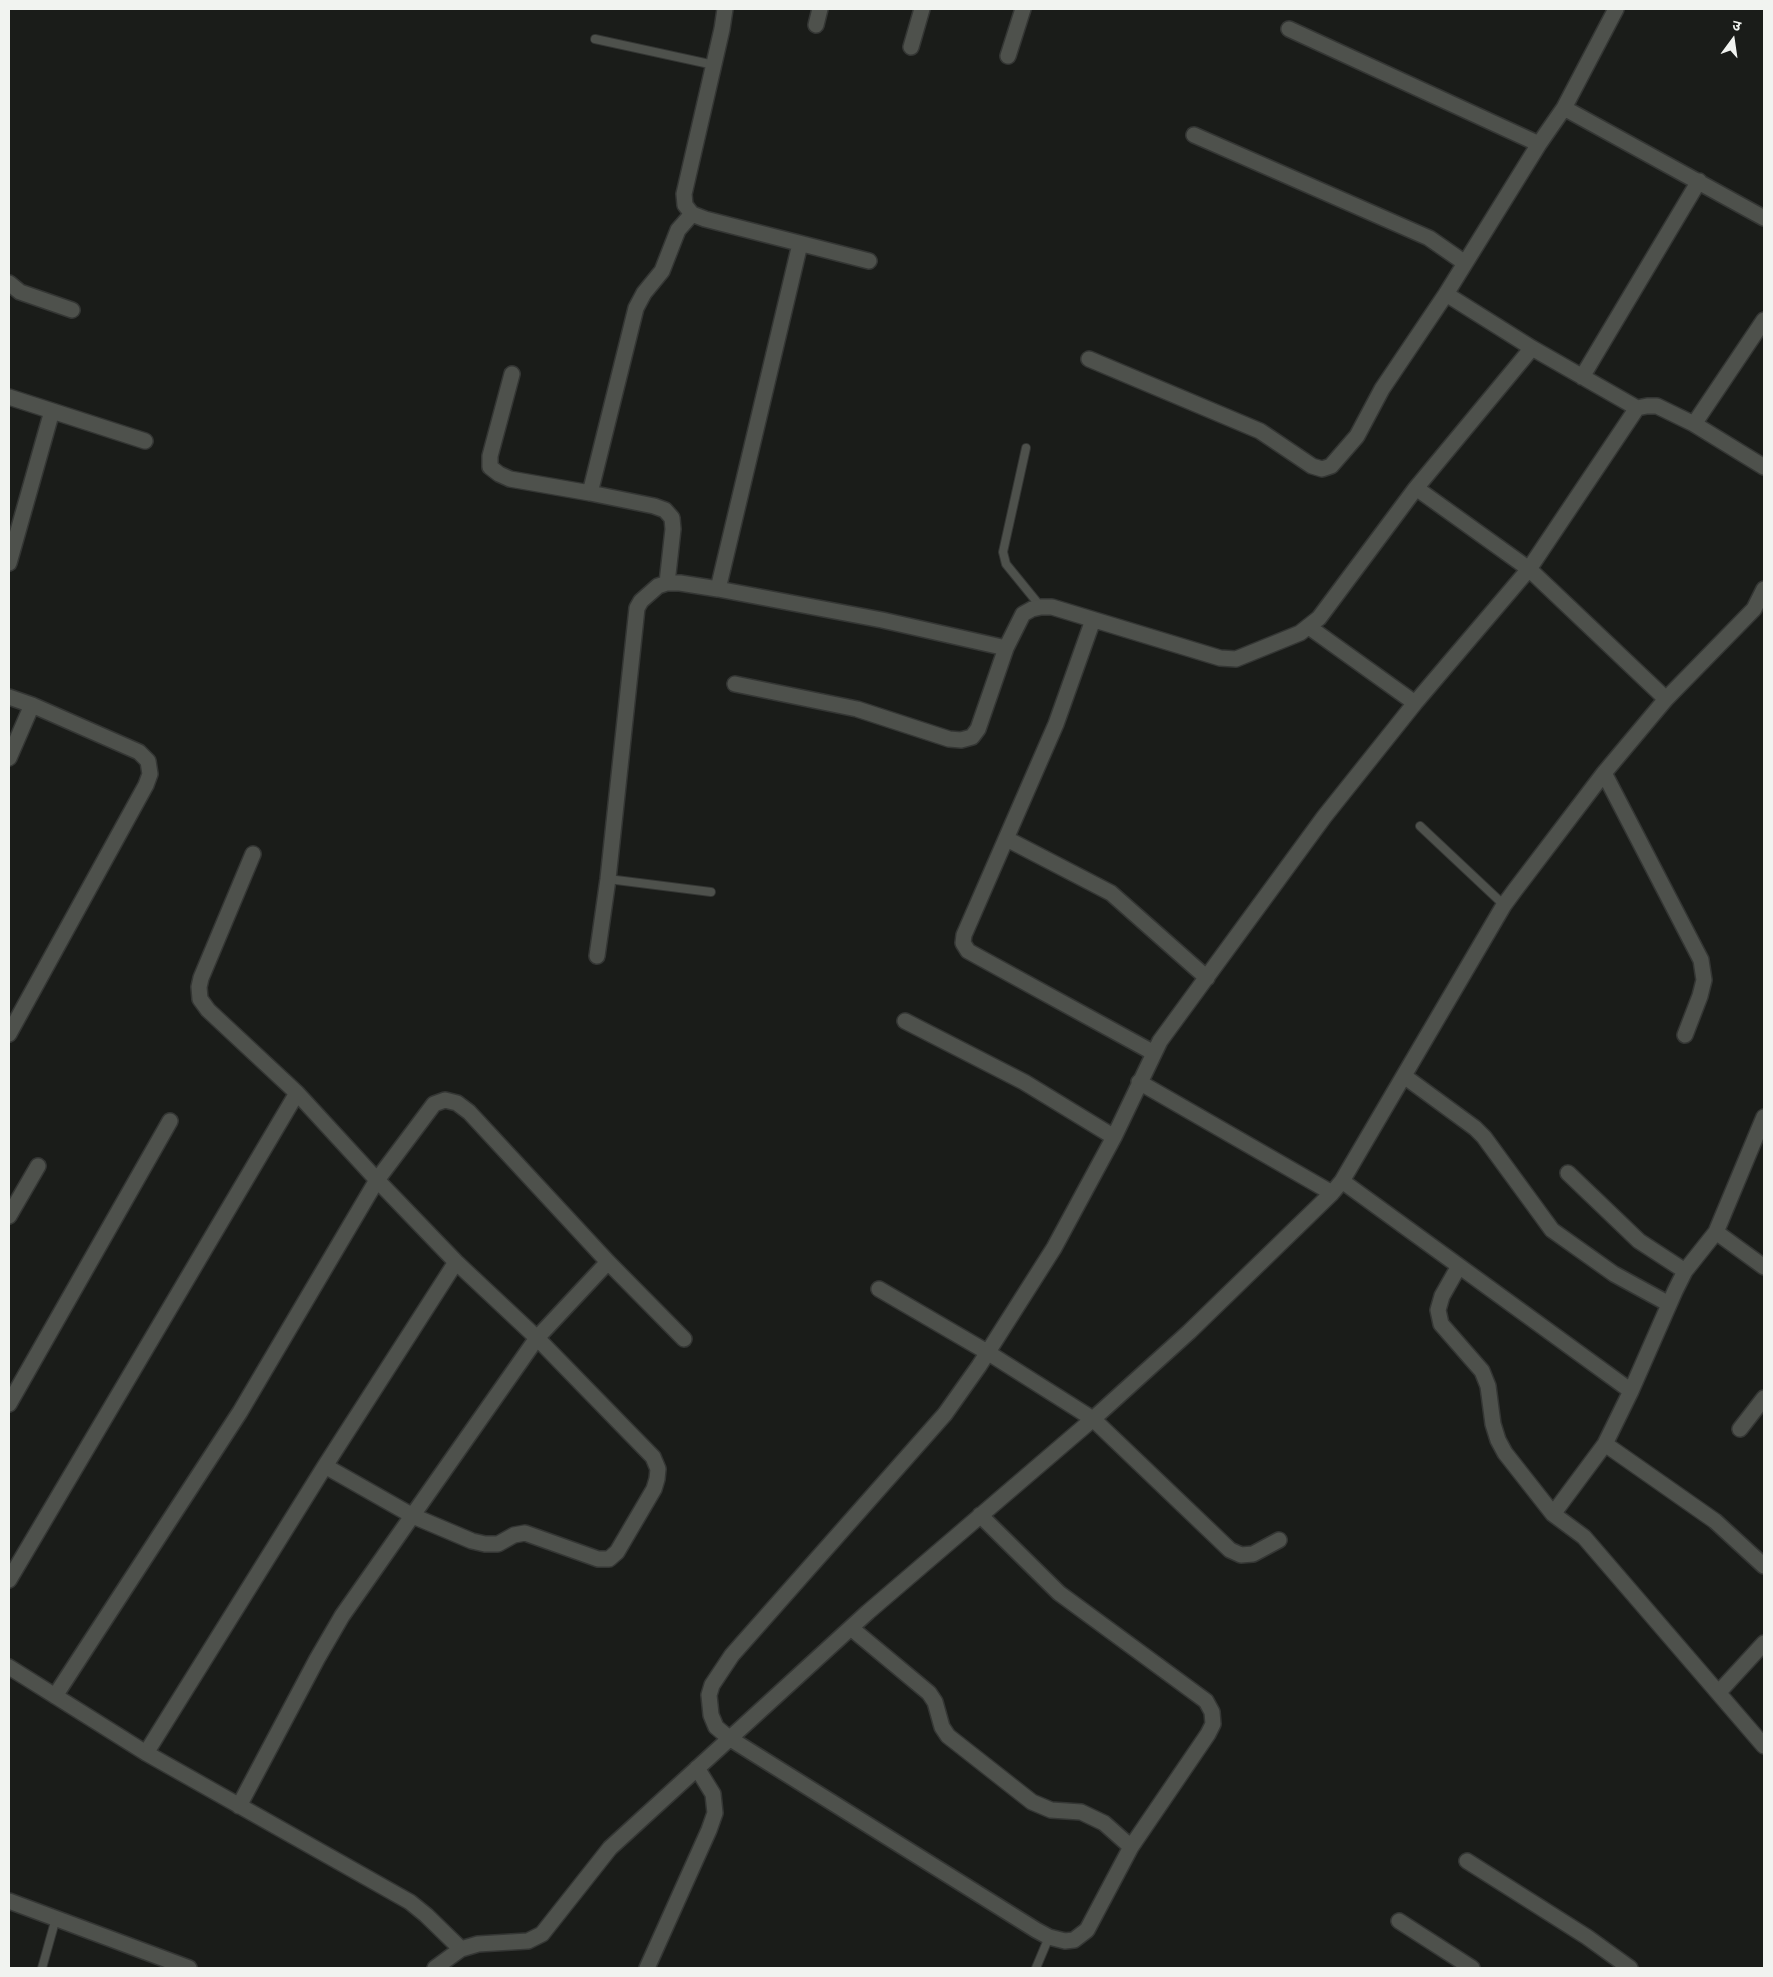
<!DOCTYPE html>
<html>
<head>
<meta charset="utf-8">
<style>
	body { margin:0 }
	#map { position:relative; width:1773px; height:1977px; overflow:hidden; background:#1a1c19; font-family:"Space Grotesk","Noto Sans Devanagari",sans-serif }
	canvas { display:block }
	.frame { position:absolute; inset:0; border:10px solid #f1f3f0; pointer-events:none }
	.north { position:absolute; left:1708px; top:15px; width:50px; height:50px; -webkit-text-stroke:4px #1a1c19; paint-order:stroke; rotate:14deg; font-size:14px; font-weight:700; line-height:20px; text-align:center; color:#f1f3f0 }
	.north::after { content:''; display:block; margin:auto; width:18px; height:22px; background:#f1f3f0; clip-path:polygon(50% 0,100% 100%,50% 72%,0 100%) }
</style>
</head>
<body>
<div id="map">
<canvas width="1773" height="1977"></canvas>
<div class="frame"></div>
<div class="north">उ</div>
</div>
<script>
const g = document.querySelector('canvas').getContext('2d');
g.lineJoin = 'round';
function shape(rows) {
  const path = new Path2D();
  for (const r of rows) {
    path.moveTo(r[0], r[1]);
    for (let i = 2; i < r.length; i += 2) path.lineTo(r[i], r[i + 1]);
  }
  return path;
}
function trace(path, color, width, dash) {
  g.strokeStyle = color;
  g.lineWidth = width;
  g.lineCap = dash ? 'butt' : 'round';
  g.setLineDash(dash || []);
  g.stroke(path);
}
const lane = shape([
	[595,39,714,65],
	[1026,448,1003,552,1006,564,1041,607],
	[1420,826,1504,905],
	[608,879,711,892],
	[42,1968,56,1918],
	[1036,1968,1049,1937]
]);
const street = shape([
	[725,9,722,29,684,194,685,205,692,214,705,219,869,261],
	[816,25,820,9],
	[1289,29,1539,144],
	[911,47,922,9],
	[1008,56,1023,9],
	[1564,108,1764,218],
	[1194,135,1429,238,1465,263],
	[9,283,20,292,72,310],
	[1446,294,1532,348,1637,408],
	[1089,359,1260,431,1312,466,1322,469,1331,466,1357,436,1382,389,1446,294,1539,144,1564,108,1616,9],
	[512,374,490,456,490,467,499,474,510,479,590,493,654,506,665,510,672,518,673,529,667,583],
	[1582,377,1699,181],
	[9,397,145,441],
	[1694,424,1764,320],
	[1416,488,1529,569,1666,699],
	[590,493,636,308,644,293,662,271,678,230,692,214],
	[9,563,52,411],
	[718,589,800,244],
	[1093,620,1056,724,964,935,963,943,968,951,977,956,1154,1053],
	[1309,627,1415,703],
	[735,684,857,709,949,739,961,740,972,737,978,729,1006,648,1023,614,1032,609,1041,607,1052,607,1220,658,1236,659,1300,633,1319,618,1416,488,1532,348],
	[9,697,32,705,139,752,148,761,150,774,146,785,9,1034],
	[9,758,32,705],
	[1604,773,1701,960,1704,980,1700,996,1685,1035],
	[1007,839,1111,893,1207,978],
	[253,854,201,978,199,987,200,999,208,1010,297,1093,377,1180,456,1262,537,1338,653,1457,658,1469,657,1479,654,1489,617,1552,609,1559,598,1559,525,1533,514,1535,498,1544,485,1544,472,1541,413,1516,325,1466],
	[597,956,608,879,637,608,641,601,658,586,667,583,680,583,718,589,882,620,1006,648],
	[905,1021,1024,1082,1114,1137],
	[1404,1076,1475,1128,1484,1137,1552,1230,1614,1274,1669,1304],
	[1139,1082,1332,1193],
	[1568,1173,1639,1241,1685,1271],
	[1342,1181,1631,1391],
	[9,1216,38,1166],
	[1716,1232,1764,1267],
	[1459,1266,1442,1296,1438,1310,1441,1324,1482,1371,1488,1386,1493,1424,1498,1440,1505,1453,1553,1514,1584,1537,1764,1746],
	[879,1289,987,1352,1093,1419,1230,1550,1241,1555,1253,1554,1279,1540],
	[9,1404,170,1121],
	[1740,1429,1764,1398],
	[1605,1444,1715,1521,1764,1566],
	[1553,1514,1605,1444,1631,1391,1675,1291,1685,1271,1716,1232,1764,1117],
	[980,1515,1059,1593,1206,1701,1212,1712,1213,1724,1208,1734,1131,1847,1087,1930,1074,1940,1065,1941,1049,1937,1036,1930,729,1738,716,1727,711,1715,709,1695,712,1685,732,1655,945,1414,979,1366,1054,1248,1114,1137,1160,1041,1324,817,1415,703,1529,569,1637,408,1647,406,1657,406,1694,424,1764,467],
	[9,1580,297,1093],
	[851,1628,929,1693,935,1702,942,1727,948,1736,1032,1802,1051,1810,1081,1812,1104,1823,1131,1847],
	[9,1667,146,1753,410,1902,426,1915,461,1949],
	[1719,1692,1764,1643],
	[55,1696,240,1412,377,1180,434,1104,445,1100,457,1103,469,1112,608,1262,684,1339],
	[146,1753,325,1466,456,1262],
	[239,1806,317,1659,342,1616,537,1338,608,1262],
	[1467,1861,1587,1937,1630,1968],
	[9,1901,189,1968],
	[1399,1921,1472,1968],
	[435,1968,461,1949,478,1944,528,1941,542,1934,610,1848,868,1612,1093,1419,1189,1332,1332,1193,1342,1181,1504,905,1515,890,1604,773,1666,699,1754,609,1764,589],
	[647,1968,709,1830,715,1813,713,1794,697,1768]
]);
trace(lane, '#343634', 10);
trace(street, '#343634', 18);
trace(lane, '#4e514c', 8);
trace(street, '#4e514c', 15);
</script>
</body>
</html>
